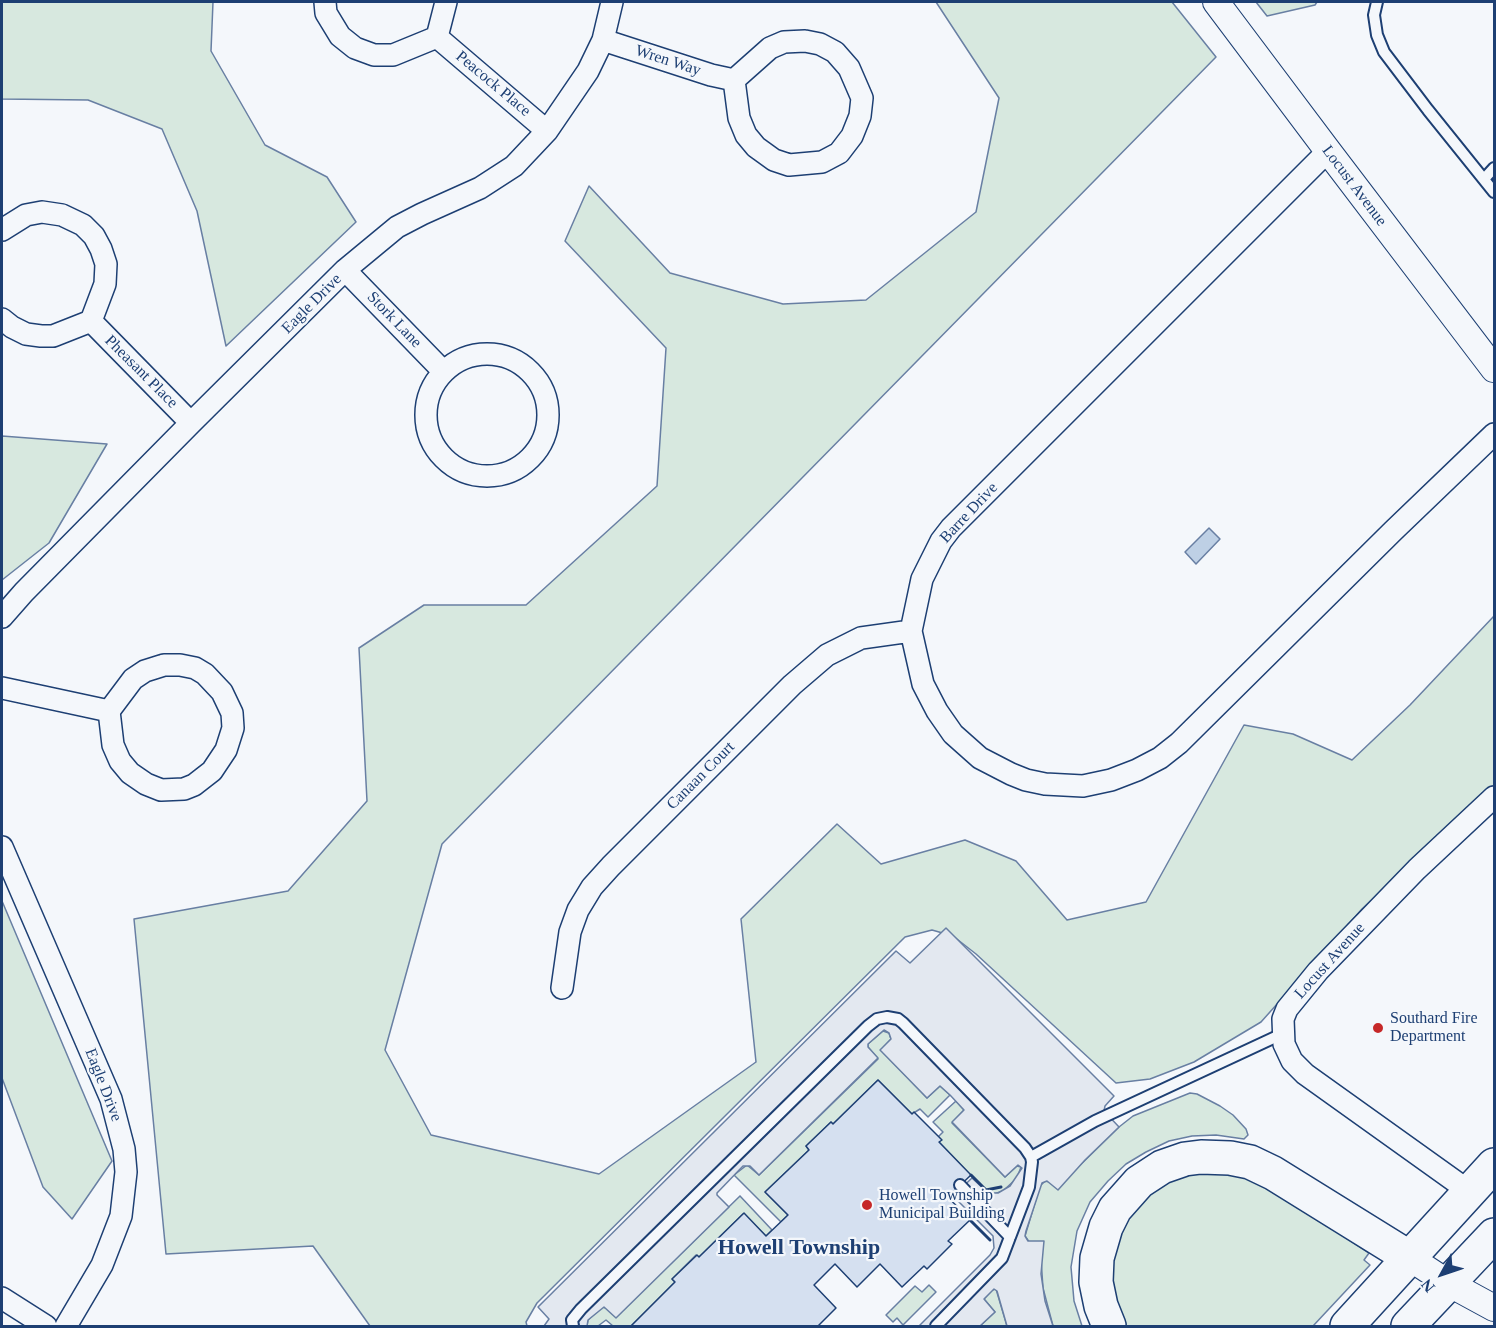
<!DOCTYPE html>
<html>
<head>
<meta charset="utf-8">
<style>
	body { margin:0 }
	#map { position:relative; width:1496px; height:1328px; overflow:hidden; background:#f4f7fb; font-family:Georgia,serif }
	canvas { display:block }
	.frame { position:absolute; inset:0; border:3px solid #1d3f73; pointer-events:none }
	.north { position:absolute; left:1412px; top:1244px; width:60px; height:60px; -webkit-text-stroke:4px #f4f7fb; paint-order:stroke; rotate:230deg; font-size:16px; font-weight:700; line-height:24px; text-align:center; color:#1d3f73 }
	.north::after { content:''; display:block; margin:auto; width:21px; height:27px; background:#1d3f73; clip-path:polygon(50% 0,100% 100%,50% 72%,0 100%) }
</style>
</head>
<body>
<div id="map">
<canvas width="1496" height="1328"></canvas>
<div class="frame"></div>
<div class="north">N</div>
</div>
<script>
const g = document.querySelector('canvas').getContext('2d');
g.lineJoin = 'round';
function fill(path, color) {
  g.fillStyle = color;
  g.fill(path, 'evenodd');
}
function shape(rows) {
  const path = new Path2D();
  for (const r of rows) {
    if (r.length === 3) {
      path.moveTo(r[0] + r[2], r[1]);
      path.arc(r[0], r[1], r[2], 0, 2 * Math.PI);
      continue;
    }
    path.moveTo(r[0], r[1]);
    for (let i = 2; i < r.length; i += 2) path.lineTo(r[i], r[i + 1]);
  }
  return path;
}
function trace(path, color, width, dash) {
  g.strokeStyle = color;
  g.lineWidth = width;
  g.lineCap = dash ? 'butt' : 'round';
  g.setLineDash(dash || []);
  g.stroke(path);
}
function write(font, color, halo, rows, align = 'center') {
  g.font = font + ' Georgia,serif';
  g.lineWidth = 4.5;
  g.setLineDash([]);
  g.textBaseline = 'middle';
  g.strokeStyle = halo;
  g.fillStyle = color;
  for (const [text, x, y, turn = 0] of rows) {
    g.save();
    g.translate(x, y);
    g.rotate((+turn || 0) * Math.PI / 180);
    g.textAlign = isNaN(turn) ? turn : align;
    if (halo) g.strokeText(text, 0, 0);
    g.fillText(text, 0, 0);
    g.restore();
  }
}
const green = shape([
	[2,2,213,2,211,51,265,145,327,177,356,222,226,346,197,211,162,129,88,100,2,99,2,2],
	[936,2,1172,2,1216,57,442,844,385,1050,431,1135,599,1174,756,1062,741,919,837,824,881,864,965,840,1016,861,1067,920,1146,902,1244,725,1293,734,1352,760,1410,705,1494,616,1494,786,1362,909,1261,1022,1194,1062,1150,1079,1116,1083,976,954,953,936,932,930,905,937,537,1303,526,1322,527,1326,370,1326,313,1246,166,1254,134,919,288,891,367,801,359,648,424,605,526,605,657,486,666,348,565,241,589,186,670,273,783,304,866,300,976,212,999,98,936,2],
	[1256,2,1317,2,1315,5,1267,16,1256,2],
	[2,436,107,444,49,543,2,580,2,436],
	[2,901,112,1161,72,1219,43,1187,2,1078,2,901],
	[883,1031,889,1033,891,1039,881,1050,927,1098,940,1086,950,1095,928,1117,920,1109,912,1114,878,1080,833,1124,831,1122,806,1146,809,1150,765,1192,788,1215,781,1222,734,1175,747,1165,759,1175,878,1059,868,1047,868,1044,883,1031],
	[1190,1093,1197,1094,1220,1106,1233,1115,1246,1129,1248,1135,1244,1139,1216,1135,1192,1136,1169,1141,1146,1152,1126,1164,1108,1181,1090,1202,1077,1231,1071,1267,1074,1301,1082,1326,1053,1326,1043,1288,1041,1259,1025,1236,1040,1186,1045,1181,1050,1182,1072,1173,1119,1127,1133,1116,1190,1093],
	[956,1101,964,1110,952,1123,1005,1177,1017,1166,1021,1167,1017,1178,1003,1191,994,1194,986,1192,939,1142,941,1140,938,1137,943,1132,933,1122,956,1101],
	[1222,1170,1265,1184,1369,1253,1364,1260,1370,1265,1313,1326,1120,1326,1113,1309,1111,1246,1142,1196,1185,1173,1222,1170],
	[740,1196,772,1230,766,1236,743,1214,699,1257,696,1255,672,1279,675,1282,631,1326,613,1326,606,1320,598,1326,587,1326,588,1320,602,1307,606,1308,616,1317,740,1196],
	[929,1285,936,1292,903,1325,897,1318,893,1322,886,1315,915,1286,922,1292,929,1285],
	[996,1289,1007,1326,980,1326,995,1312,984,1299,992,1290,996,1289]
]);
const parking = shape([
	[946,928,1114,1096,1105,1106,1104,1111,1119,1127,1085,1160,1058,1190,1047,1181,1042,1183,1026,1231,1025,1236,1028,1241,1044,1241,1041,1274,1045,1301,1053,1326,1007,1326,997,1291,994,1289,984,1299,995,1312,980,1326,919,1326,990,1255,994,1248,993,1236,953,1196,972,1178,988,1193,998,1193,1010,1186,1022,1168,1018,1165,1005,1177,952,1122,964,1110,950,1095,940,1086,927,1098,880,1050,891,1039,889,1033,884,1030,868,1044,868,1047,878,1058,759,1175,750,1166,743,1166,717,1193,717,1195,729,1207,616,1318,604,1307,588,1320,587,1326,544,1326,549,1319,538,1307,896,951,910,963,946,928]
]);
const water = shape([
	[1209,528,1220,539,1196,564,1185,552,1209,528]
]);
const building = shape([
	[878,1080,912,1114,914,1112,942,1140,939,1142,971,1175,948,1197,970,1220,948,1241,952,1244,927,1269,924,1266,902,1287,880,1264,857,1287,835,1264,814,1285,836,1308,818,1326,631,1326,675,1282,672,1279,697,1255,699,1257,744,1213,766,1236,788,1215,765,1192,809,1150,806,1146,831,1122,833,1124,878,1080]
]);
const service = shape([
	[1377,2,1374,15,1377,35,1384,52,1428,110,1494,192],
	[1484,179,1494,168],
	[1031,1157,1095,1121,1282,1034],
	[960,1185,1010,1237],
	[573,1326,572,1320,581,1309,868,1026,877,1019,887,1017,898,1019,903,1023,1025,1148,1031,1157,1032,1162,1029,1187,1002,1258,936,1326]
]);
const minor = shape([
	[325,2,326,13,340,36,355,48,374,55,393,55,437,37,446,2],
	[437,37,547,131],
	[603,40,711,75,734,80],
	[805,41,820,44,835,52,849,68,862,98,860,116,852,136,839,153,822,162,789,165,774,160,756,147,746,135,739,118,734,80,770,48,784,42,805,41],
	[1328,151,951,528,941,541,922,579,911,631,923,684,937,711,953,734,980,758,1011,774,1026,780,1045,784,1083,786,1111,780,1137,770,1160,758,1179,743,1393,531,1494,434],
	[2,230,26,215,42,212,62,215,83,225,94,236,101,249,106,264,105,284,91,321,53,336,41,336,26,334,12,327,2,319],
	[345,270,442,370],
	[91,321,191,423],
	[487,415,61],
	[2,617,24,592,191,423,345,270,397,227,422,214,480,188,514,166,547,131,588,71,603,40,612,2],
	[164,665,180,665,195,668,205,674,222,692,232,713,233,728,226,750,212,771,194,785,184,789,161,790,146,784,130,773,120,761,113,745,109,711,133,679,145,671,164,665],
	[2,688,109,711],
	[2,847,111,1099,124,1149,126,1172,121,1216,102,1265,66,1326],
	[562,988,570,932,578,910,592,887,611,866,792,685,827,655,861,638,911,631],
	[1470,1192,1305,1074,1292,1061,1284,1044,1283,1019,1287,1009,1318,971,1417,869,1494,797],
	[2,1298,46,1326]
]);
const tertiary = shape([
	[1216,2,1328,151,1494,369],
	[1410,1258,1448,1283,1494,1308]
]);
const trunk = shape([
	[1109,1326,1101,1306,1096,1282,1097,1258,1106,1227,1115,1209,1139,1182,1162,1167,1185,1159,1201,1157,1230,1158,1250,1162,1273,1173,1410,1258],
	[1347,1326,1494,1165],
	[1408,1326,1494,1235]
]);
const wall = shape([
	[971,1175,986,1190,1001,1187],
	[970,1220,990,1240]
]);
const markers = [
	[1378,1028,6,"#c62828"],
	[867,1205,6,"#c62828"]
];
const streetNames = [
	["Wren Way",668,61,18],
	["Peacock Place",493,84,40],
	["Locust Avenue",1354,186,53],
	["Eagle Drive",312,304,-45],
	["Stork Lane",394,320,46],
	["Pheasant Place",141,372,45],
	["Barre Drive",969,513,-47],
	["Canaan Court",701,776,-45],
	["Locust Avenue",1330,961,-48],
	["Eagle Drive",103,1085,69]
];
const poiNames = [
	["Southard Fire",1390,1019],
	["Department",1390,1037],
	["Howell Township",879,1196],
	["Municipal Building",879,1214]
];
const districtNames = [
	["Howell Township",799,1248]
];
fill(green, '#d7e8df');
trace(green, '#687fa3', 1.5);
fill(parking, '#e3e8f0');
trace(parking, '#687fa3', 1.5);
fill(water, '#bed0e5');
trace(water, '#687fa3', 1.5);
fill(building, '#d5e0f0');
trace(building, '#1d3f73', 1.5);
trace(service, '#1d3f73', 14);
trace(minor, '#1d3f73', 24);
trace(tertiary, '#1d3f73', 28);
trace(trunk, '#1d3f73', 36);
trace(service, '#f4f7fb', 10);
trace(minor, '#f4f7fb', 21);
trace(tertiary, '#f4f7fb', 26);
trace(trunk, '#f4f7fb', 33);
trace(wall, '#1d3f73', 3);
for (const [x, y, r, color] of markers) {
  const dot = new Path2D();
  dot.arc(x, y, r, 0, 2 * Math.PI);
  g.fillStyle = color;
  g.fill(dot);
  trace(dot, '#f4f7fb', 2);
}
write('16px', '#1d3f73', '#f4f7fb', streetNames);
write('16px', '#1d3f73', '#f4f7fb', poiNames, 'left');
write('bold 22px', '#1d3f73', '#f4f7fb', districtNames);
</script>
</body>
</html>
